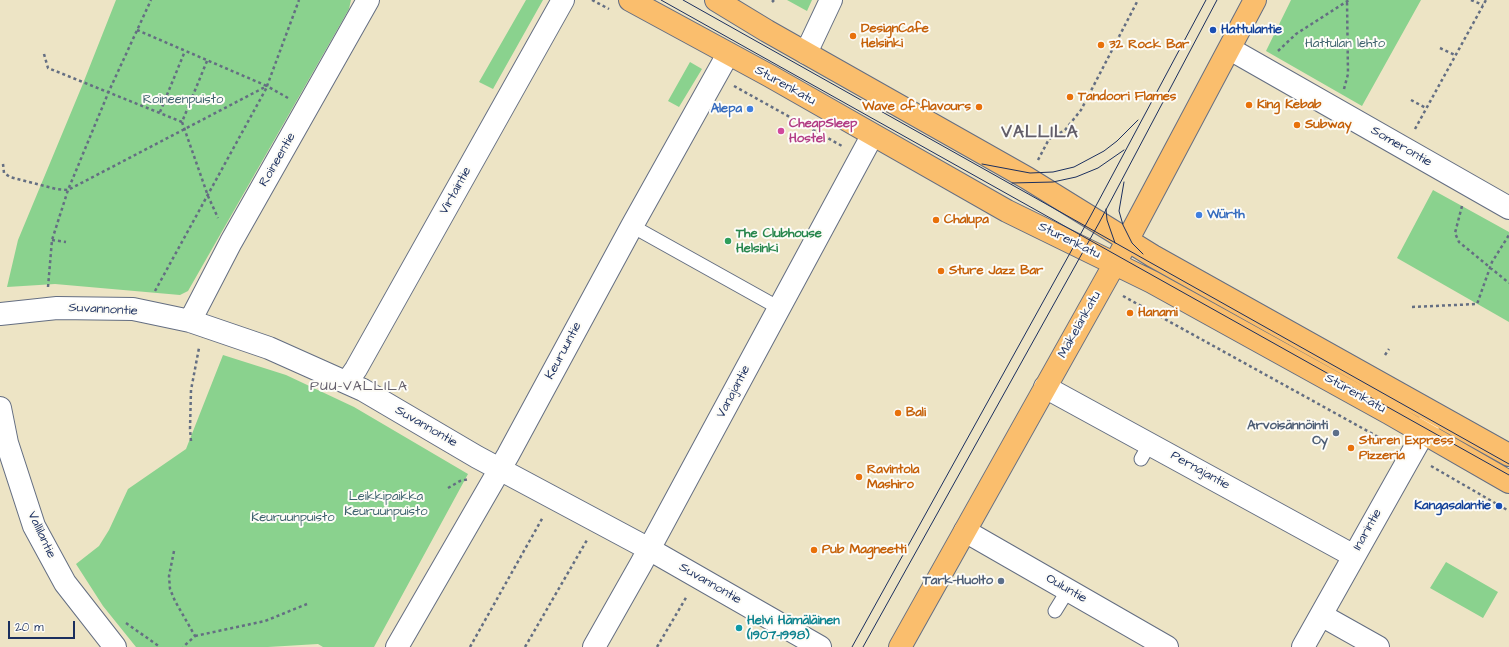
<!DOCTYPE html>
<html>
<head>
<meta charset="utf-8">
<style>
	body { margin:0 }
	#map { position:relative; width:1509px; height:647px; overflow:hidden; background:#ede4c5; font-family:"Architects Daughter",sans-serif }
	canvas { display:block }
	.scale { position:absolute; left:8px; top:621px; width:67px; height:18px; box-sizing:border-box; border:2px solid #1b2f5e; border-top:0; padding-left:5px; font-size:12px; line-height:14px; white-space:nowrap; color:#1b2f5e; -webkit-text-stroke:3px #fdfcf7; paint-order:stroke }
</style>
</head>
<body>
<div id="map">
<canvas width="1509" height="647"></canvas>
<div class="scale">20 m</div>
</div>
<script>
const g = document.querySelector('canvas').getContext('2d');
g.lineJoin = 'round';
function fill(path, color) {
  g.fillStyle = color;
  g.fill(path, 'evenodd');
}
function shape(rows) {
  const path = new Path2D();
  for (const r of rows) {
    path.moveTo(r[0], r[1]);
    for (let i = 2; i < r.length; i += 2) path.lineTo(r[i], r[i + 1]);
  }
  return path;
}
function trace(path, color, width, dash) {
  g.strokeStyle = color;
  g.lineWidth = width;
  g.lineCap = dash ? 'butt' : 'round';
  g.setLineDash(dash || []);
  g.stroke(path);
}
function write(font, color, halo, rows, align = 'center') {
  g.font = font + ' "Architects Daughter",sans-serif';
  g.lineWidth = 4;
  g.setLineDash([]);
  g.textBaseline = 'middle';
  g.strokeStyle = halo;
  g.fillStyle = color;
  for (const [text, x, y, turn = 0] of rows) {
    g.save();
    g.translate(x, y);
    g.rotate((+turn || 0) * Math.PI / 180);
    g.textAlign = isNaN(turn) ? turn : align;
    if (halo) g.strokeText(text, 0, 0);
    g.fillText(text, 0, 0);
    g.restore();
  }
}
const green = shape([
	[116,0,351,0,349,9,188,291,180,295,55,284,7,287,18,240,82,86],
	[526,0,543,0,493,89,479,82],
	[787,0,812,0,807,11],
	[1291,0,1421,0,1362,106,1266,51],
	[690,62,702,69,679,107,668,101],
	[1433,190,1509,232,1509,322,1397,258],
	[223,355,286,375,354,407,468,474,374,647,323,647,318,644,268,647,136,647,103,606,76,564,99,546,109,530,128,489,186,449],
	[1446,562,1498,592,1483,618,1430,588]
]);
const path = shape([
	[592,0,609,9],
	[1471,0,1483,5],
	[772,2,774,0],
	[137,30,267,86],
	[1440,48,1455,55],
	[1278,51,1296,34,1349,0],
	[44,54,48,68,182,122],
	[207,61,182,122,208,196,218,218],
	[734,86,842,146],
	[1344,89,1348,74,1347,0],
	[288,98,267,86,299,0],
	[1411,100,1426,108],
	[160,112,185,51],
	[1415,129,1486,0],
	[1038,160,1049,139,1065,130,1081,110,1138,0],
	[3,164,4,173,10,177,56,189,68,190,267,86],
	[1462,206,1455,233,1459,242,1509,283],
	[52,240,66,242],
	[48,287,52,240,68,190,109,91,151,0],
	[155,291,267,87],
	[1123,296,1391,444],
	[1412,307,1477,304,1492,262,1509,235],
	[1385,355,1389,349],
	[191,441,190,429,191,390,199,348],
	[1431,466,1509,511],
	[448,488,460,481,469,479],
	[174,551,169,576,170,589,175,601,195,636,183,647],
	[126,623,160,647],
	[195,636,265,621,307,604],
	[470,647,543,517],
	[525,647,587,540],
	[657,647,687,596]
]);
const lane = shape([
	[632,226,779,308],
	[1141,459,1150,443],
	[1055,611,1068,590]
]);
const street = shape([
	[1230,49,1509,208],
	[806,53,831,0],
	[0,314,57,308,133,309,190,321,269,348,363,390,477,457,649,549,820,647],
	[190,321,231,242,368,0],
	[347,382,356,369,563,0],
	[1045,387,1354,556],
	[0,408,7,443,34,526,65,583,115,647],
	[965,531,1167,647],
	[1321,615,1378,647],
	[397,647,508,455,632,226,728,54],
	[594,647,641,564,872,136],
	[1303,647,1433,416]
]);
const primary = shape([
	[630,0,770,76,1007,211,1152,282,1389,413,1509,482],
	[716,0,767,31,1027,178,1153,256,1509,455],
	[900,647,1119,256,1255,0]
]);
const tram = shape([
	[661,0,1509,475],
	[683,0,1509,464],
	[982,164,1030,173,1053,172,1074,167,1104,151,1117,141,1138,120],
	[1124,182,1119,211,1123,225,1132,243,1143,254],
	[1012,183,1053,182,1076,177,1098,168,1124,150],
	[1106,209,1107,220,1115,243],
	[852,647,1090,217,1206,0],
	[863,647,1099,223,1217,0]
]);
const markers = [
	[1213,30,4,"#1a4fb4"],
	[853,36,4,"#e8710a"],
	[1101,45,4,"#e8710a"],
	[1070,97,4,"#e8710a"],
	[1249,105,4,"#e8710a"],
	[979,107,4,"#e8710a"],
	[750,109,4,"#3f7fe0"],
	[1297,125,4,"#e8710a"],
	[781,131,4,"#d1479c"],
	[1199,215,4,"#3f7fe0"],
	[936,220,4,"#e8710a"],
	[728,241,4,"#2e9e5b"],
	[941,271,4,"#e8710a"],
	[1130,313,4,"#e8710a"],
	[898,413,4,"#e8710a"],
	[1336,433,4,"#5c6f8a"],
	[1351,448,4,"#e8710a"],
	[859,477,4,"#e8710a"],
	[1499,506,4,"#1a4fb4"],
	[814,550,4,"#e8710a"],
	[1001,581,4,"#5c6f8a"],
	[739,628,4,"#0f9aa8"]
];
const foodNames = [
	["DesignCafe",861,29],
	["Helsinki",861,44],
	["32 Rock Bar",1109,45],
	["Tandoori Flames",1078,97],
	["King Kebab",1257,105],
	["Wave of flavours",971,107,"right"],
	["Subway",1305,125],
	["Chalupa",944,220],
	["Sture Jazz Bar",949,271],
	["Hanami",1138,313],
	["Bali",906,413],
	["Sturen Express",1359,441],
	["Pizzeria",1359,456],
	["Ravintola",867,470],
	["Mashiro",867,485],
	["Pub Magneetti",822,550]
];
const transitNames = [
	["Hattulantie",1221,30],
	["Kangasalantie",1491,506,"right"]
];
const parkNames = [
	["Hattulan lehto",1345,44],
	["Roineenpuisto",183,100],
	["Leikkipaikka",386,497],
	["Keuruunpuisto",386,512],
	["Keuruunpuisto",293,518]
];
const streetNames = [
	["Sturenkatu",785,86,29],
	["Somerontie",1401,147,30],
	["Roineentie",278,160,-60],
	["Virtaintie",456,191,-61],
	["Sturenkatu",1069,241,26],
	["Suvannontie",103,310,3],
	["Mäkelänkatu",1080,325,-61],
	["Keuruuntie",564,351,-62],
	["Vanajantie",734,392,-62],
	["Sturenkatu",1355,394,29],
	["Suvannontie",426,427,30],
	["Pernajantie",1200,471,29],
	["Inarintie",1368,530,-61],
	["Vallilantie",41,535,65],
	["Suvannontie",710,584,30],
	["Ouluntie",1066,589,30]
];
const shopNames = [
	["Alepa",742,109],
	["Würth",1207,215,"left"]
];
const hotelNames = [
	["CheapSleep",789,124],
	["Hostel",789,139]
];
const leisureNames = [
	["The Clubhouse",736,234],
	["Helsinki",736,249]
];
const serviceNames = [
	["Arvoisännöinti",1328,426],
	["Oy",1328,441],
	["Tark-Huolto",993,581]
];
const cultureNames = [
	["Helvi Hämäläinen",747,621],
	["(1907–1998)",747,636]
];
const neighbourhoodNames = [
	["PUU-VALLILA",359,387]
];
const districtNames = [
	["VALLILA",1040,133]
];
fill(green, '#8ad28e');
trace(lane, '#646e82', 15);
trace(street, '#646e82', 24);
trace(primary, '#646e82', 24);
trace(path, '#646e82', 2.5, [3, 3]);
trace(lane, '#fff', 13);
trace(street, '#fff', 22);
trace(primary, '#fabe6d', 22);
trace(tram, '#1b2f5e', 1);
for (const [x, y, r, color] of markers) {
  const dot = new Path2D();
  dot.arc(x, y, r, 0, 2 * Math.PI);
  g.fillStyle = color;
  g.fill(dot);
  trace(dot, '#fdfcf7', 1.5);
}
write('bold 13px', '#c56008', '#fdfcf7', foodNames, 'left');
write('bold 13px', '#164399', '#fdfcf7', transitNames, 'left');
write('13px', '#3c606c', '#fdfcf7', parkNames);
write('13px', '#1b2f5e', '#fdfcf7', streetNames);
write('bold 13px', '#366cbe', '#fdfcf7', shopNames, 'right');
write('bold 13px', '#b23c85', '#fdfcf7', hotelNames, 'left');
write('bold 13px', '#27864d', '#fdfcf7', leisureNames, 'left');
write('bold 13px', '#4e5e75', '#fdfcf7', serviceNames, 'right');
write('bold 13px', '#0d838f', '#fdfcf7', cultureNames, 'left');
g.letterSpacing = '1px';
write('14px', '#625d69', '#fdfcf7', neighbourhoodNames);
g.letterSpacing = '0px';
g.letterSpacing = '1px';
write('bold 17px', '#625d69', '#fdfcf7', districtNames);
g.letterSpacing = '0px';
</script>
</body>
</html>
